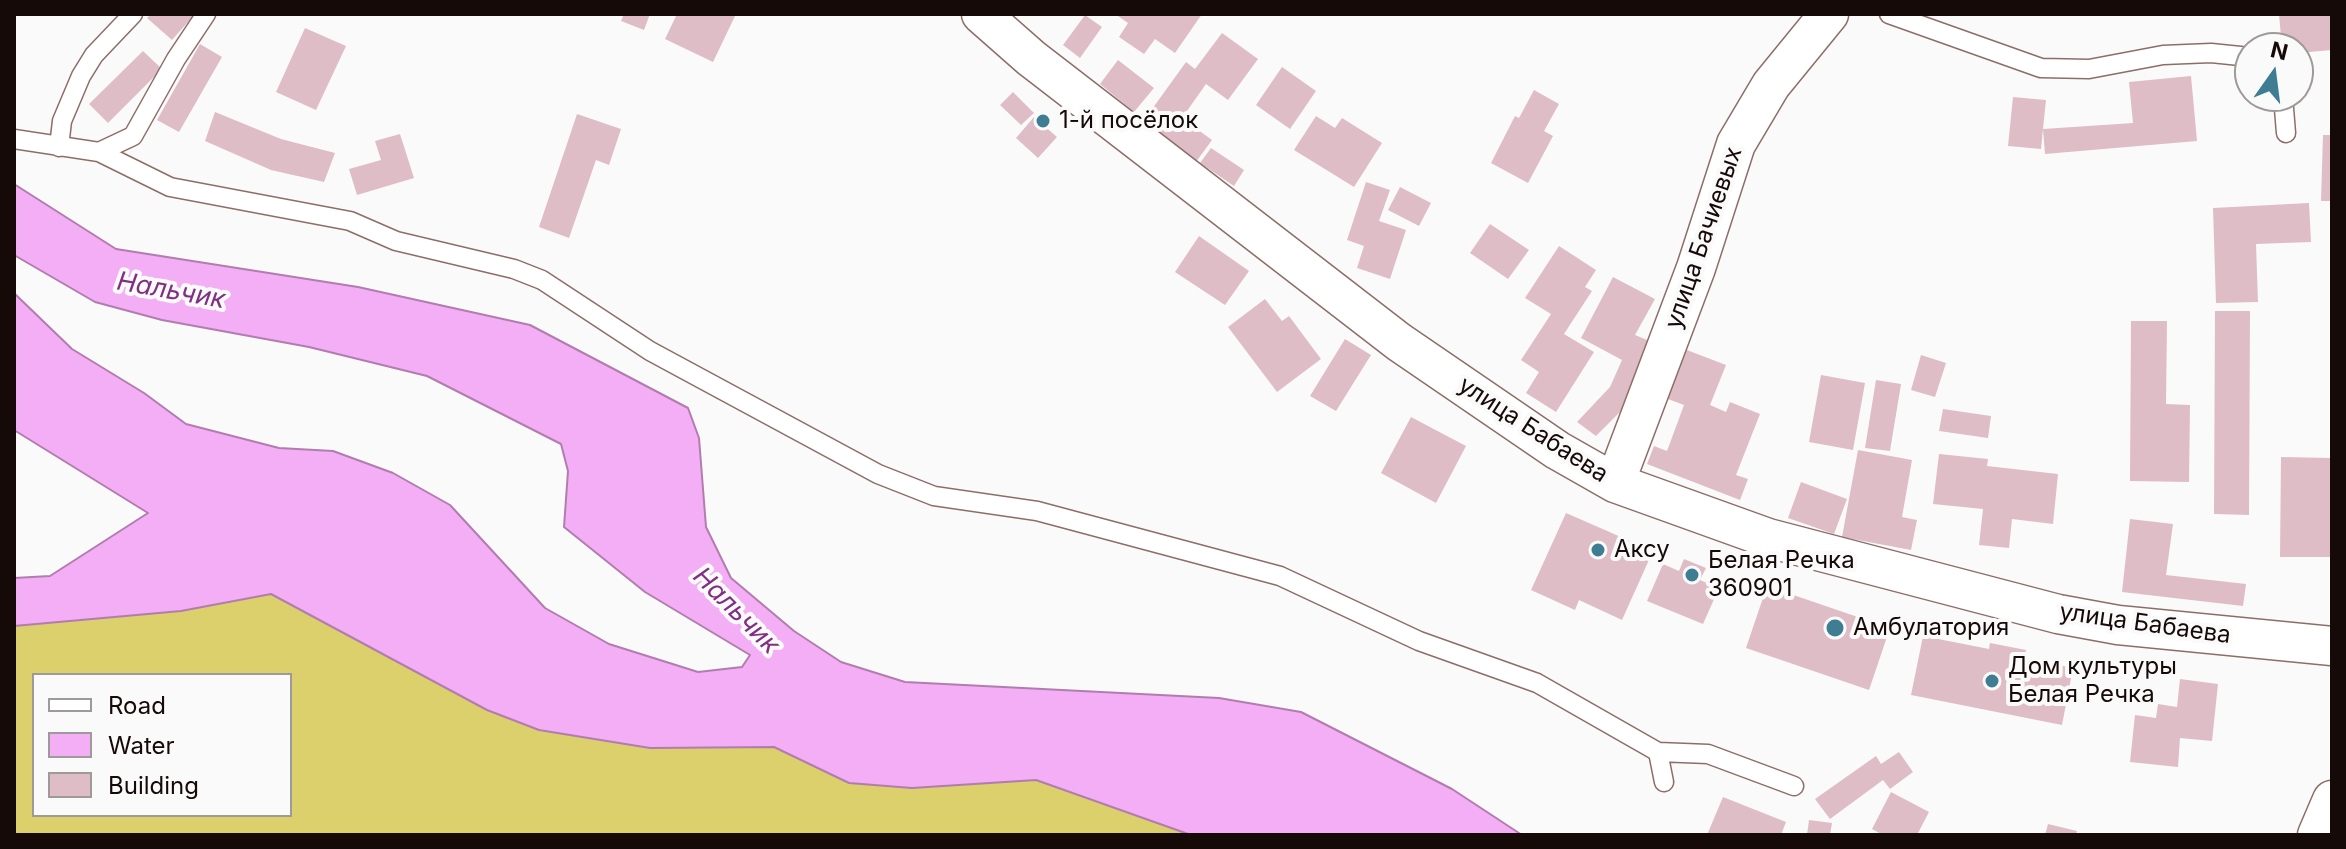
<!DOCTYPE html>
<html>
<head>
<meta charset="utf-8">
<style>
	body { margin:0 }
	#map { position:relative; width:2346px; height:849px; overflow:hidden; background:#fafafa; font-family:Inter,sans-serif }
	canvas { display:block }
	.frame { position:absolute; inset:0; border:16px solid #150a08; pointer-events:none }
	.legend { position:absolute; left:32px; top:673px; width:260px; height:144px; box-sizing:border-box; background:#fafafa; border:2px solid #9e9a99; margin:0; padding:10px 14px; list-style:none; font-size:24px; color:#150a08 }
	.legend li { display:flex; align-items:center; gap:16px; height:40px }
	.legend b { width:40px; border:2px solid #9e9a99 }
	.north { position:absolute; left:2234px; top:32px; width:80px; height:80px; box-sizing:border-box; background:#fafafa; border:2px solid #9e9a99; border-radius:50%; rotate:14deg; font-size:22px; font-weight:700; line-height:32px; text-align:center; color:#150a08 }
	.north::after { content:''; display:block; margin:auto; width:28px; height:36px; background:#3f7d92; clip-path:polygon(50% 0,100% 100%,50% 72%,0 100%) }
</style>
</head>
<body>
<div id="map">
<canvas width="2346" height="849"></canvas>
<div class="frame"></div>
<ul class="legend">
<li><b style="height:10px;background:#fff"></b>Road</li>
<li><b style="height:22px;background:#f4aef5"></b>Water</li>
<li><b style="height:22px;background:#dfbdc6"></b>Building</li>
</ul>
<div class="north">N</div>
</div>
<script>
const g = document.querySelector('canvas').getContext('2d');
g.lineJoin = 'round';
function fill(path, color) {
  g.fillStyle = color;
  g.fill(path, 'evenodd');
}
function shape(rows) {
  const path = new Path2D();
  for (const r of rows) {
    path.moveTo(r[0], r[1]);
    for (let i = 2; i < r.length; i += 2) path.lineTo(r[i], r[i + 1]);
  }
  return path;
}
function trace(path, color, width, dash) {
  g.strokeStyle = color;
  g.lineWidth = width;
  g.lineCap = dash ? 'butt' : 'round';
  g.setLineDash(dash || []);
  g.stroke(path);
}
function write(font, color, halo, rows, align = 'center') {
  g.font = font + ' Inter,sans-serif';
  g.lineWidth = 8;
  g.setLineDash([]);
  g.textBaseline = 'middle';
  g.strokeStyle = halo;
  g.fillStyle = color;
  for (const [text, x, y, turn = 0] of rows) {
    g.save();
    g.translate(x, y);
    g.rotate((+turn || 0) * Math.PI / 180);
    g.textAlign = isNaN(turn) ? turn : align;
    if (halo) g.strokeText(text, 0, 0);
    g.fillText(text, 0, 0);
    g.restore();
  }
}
const forest = shape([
	[271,594,487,710,539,730,650,748,774,747,849,783,912,788,1036,780,1191,835,14,835,14,626,181,611],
	[34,675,290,675,290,815,34,815]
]);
const water = shape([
	[14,184,116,249,358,287,530,325,688,408,699,438,706,527,731,578,794,631,841,662,905,682,1219,698,1301,712,1452,789,1522,835,1191,835,1036,780,912,788,849,783,774,747,650,748,539,730,487,710,271,594,181,611,14,626,14,578,50,576,148,513,14,430,14,286,15,294,72,349,144,393,186,424,279,448,333,451,393,473,450,505,545,608,609,644,698,672,742,667,750,655,645,592,564,527,568,471,561,444,427,376,309,347,162,320,95,302,14,255,14,184]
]);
const building = shape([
	[151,14,195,14,172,40,147,18],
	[624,14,650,14,644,30,621,21],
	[677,14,736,14,713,62,665,39],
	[1115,14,1202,14,1175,53,1155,39,1144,54,1119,37,1128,23],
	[2279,14,2332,14,2332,50,2298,53,2298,48,2282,48],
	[1085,15,1102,27,1080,58,1063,45],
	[305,28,346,46,316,110,276,92],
	[1222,33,1258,59,1228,100,1206,84,1182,118,1212,140,1196,162,1142,123,1186,62,1195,69],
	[200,44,222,57,179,132,157,120],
	[143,51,162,69,108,123,89,104],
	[1118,60,1154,88,1134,112,1100,84],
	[1282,67,1316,91,1290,129,1256,105],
	[2191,76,2197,141,2045,154,2043,129,2041,149,2008,146,2013,97,2046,100,2043,129,2133,123,2129,82],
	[1534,90,1559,104,1544,131,1553,136,1528,183,1491,163,1515,116,1519,118],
	[1013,92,1034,113,1021,125,1000,105],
	[215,112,281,139,335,153,324,182,271,170,205,141],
	[577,114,621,129,609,165,596,160,569,238,539,227],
	[1316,116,1335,128,1342,118,1382,143,1354,187,1294,150],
	[1034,117,1057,137,1038,158,1016,138],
	[400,134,414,178,357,195,349,169,381,160,375,141],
	[2323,135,2332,135,2332,201,2321,201],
	[1211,148,1244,170,1234,186,1200,163],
	[1366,182,1390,190,1379,221,1406,230,1390,279,1357,268,1364,246,1347,240],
	[1400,187,1431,203,1419,226,1388,210],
	[2309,203,2311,242,2256,244,2258,302,2216,303,2213,208],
	[1490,224,1529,250,1508,279,1470,253],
	[1199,236,1249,271,1225,305,1175,272],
	[1559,246,1596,270,1585,287,1592,291,1564,334,1594,352,1556,412,1526,393,1539,372,1521,360,1551,314,1525,298],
	[1613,277,1655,299,1635,335,1652,342,1629,403,1596,436,1577,422,1610,387,1622,360,1581,338],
	[1265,299,1282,321,1289,316,1321,359,1277,392,1228,327],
	[2215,311,2250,311,2249,515,2214,514],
	[2131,321,2167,321,2166,404,2190,405,2189,482,2130,481],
	[1345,339,1371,355,1336,411,1310,396],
	[1679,347,1726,365,1710,405,1726,412,1730,402,1760,414,1736,475,1748,479,1740,500,1647,464,1654,446,1667,451,1684,405,1660,396],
	[1921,355,1946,363,1935,397,1911,390],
	[1821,375,1865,383,1853,450,1809,442],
	[1876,380,1901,384,1890,451,1865,448],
	[1943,409,1991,416,1988,438,1939,431],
	[1411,417,1466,446,1436,503,1381,473],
	[1858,450,1912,460,1902,517,1917,520,1911,550,1842,537],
	[1939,454,1988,459,1987,466,2058,474,2053,524,2012,519,2009,548,1979,545,1983,509,1933,504],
	[2281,457,2332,458,2332,557,2280,557],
	[1801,482,1847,499,1834,534,1788,518],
	[1566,513,1653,551,1622,620,1579,600,1575,610,1531,590],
	[2130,519,2173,524,2166,575,2246,584,2243,606,2122,592],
	[1684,559,1706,568,1700,580,1719,588,1703,624,1647,601,1663,564,1679,571],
	[1767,586,1890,628,1869,690,1746,648],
	[1923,636,1989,649,1990,643,2026,650,2025,658,2073,668,2062,725,1911,695],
	[2180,679,2218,684,2212,741,2180,738,2178,767,2130,762,2135,715,2156,718,2158,704,2177,707],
	[1899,752,1913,772,1890,789,1883,780,1830,819,1815,799,1876,756,1881,764],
	[1891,792,1929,812,1917,835,1883,835,1872,829],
	[1723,797,1786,822,1781,835,1707,835],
	[1809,820,1832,823,1830,835,1807,835],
	[2048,824,2077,831,2076,835,2045,835]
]);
const lane = shape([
	[1889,14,2041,68,2089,69,2163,55,2211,53,2250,57],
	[2283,96,2286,133],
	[14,139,99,152,170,187,350,221,396,241,514,269,542,280,650,351,878,474,934,496,1037,511,1280,576,1419,641,1537,683,1658,752,1664,782],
	[59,147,62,121,81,76,94,55,133,14],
	[99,152,133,136,176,59,206,14],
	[1658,752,1708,754,1794,786]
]);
const street = shape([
	[981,14,1031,58,1399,342,1557,450,1615,483,1768,538,2058,614,2118,625,2332,646],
	[1615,483,1696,268,1736,144,1771,85,1829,14],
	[2317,835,2332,800]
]);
const markers = [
	[1043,121,8,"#3f7d92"],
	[1598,550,8,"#3f7d92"],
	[1692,575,8,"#3f7d92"],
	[1835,628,10,"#3f7d92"],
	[1992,681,8,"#3f7d92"]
];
const poiNames = [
	["1-й посёлок",1059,121],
	["Аксу",1614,550],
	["Белая Речка",1708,561],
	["360901",1708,589],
	["Амбулатория",1853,628],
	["Дом культуры",2008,667],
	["Белая Речка",2008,695]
];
const streetNames = [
	["улица Бачиевых",1704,238,-71],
	["улица Бабаева",1533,430,33],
	["улица Бабаева",2145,624,8]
];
const waterNames = [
	["Нальчик",171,291,10],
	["Нальчик",736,611,45]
];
fill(forest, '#dbd06b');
fill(water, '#f4aef5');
trace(water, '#b17dae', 2);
fill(building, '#dfbdc6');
trace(lane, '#8d6e67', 21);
trace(street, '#8d6e67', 41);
trace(lane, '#fff', 18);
trace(street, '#fff', 38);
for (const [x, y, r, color] of markers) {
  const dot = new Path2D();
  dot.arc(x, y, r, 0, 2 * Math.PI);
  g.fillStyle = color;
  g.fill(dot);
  trace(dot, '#fafafa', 3);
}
write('24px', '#150a08', '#fafafa', poiNames, 'left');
write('24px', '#150a08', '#fafafa', streetNames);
write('italic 26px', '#802f83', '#fafafa', waterNames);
</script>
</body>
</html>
